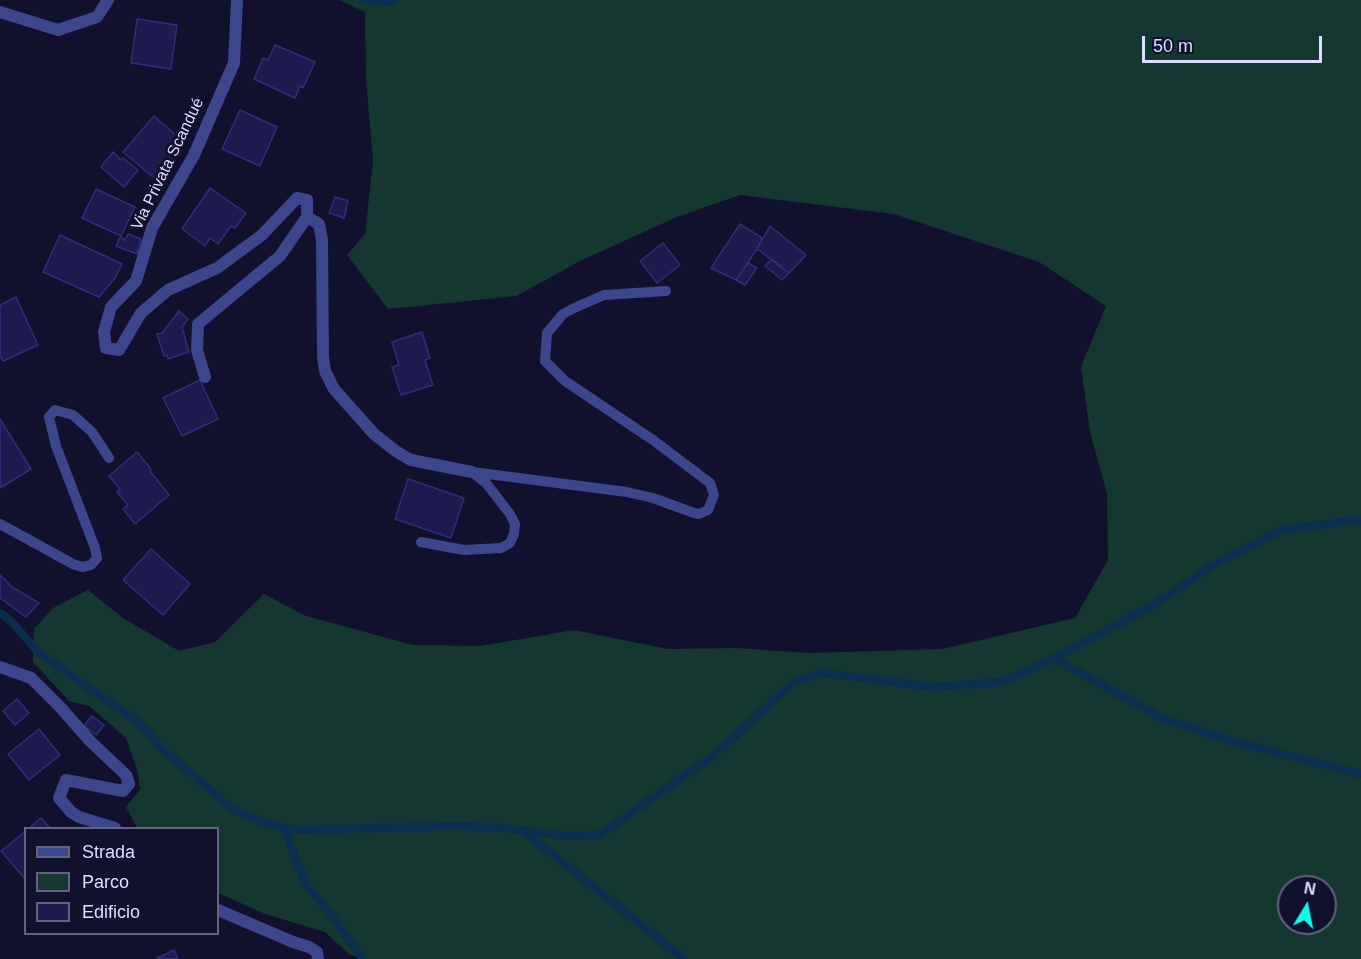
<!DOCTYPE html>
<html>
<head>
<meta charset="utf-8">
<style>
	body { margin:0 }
	#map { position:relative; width:1361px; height:959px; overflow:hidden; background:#11112d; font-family:Helvetica,sans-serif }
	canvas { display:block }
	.legend { position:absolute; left:24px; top:827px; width:195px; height:108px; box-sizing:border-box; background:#11112d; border:2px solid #626381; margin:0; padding:8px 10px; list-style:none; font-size:18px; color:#dcdfff }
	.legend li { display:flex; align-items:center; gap:12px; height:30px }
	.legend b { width:30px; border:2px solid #626381 }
	.north { position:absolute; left:1277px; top:875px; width:60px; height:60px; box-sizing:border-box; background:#11112d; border:2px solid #626381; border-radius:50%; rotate:10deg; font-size:16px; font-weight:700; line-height:24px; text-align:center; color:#dcdfff }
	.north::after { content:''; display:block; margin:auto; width:21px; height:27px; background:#08ffec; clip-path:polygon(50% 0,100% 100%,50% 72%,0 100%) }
	.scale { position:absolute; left:1142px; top:36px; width:180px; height:27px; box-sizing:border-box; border:3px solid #dcdfff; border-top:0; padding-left:8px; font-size:18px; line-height:21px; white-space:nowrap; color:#dcdfff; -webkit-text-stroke:4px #11112d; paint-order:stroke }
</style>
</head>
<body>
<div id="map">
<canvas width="1361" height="959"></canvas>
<ul class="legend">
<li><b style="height:8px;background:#3b468d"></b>Strada</li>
<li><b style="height:16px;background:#14372f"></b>Parco</li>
<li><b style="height:16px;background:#1e1c4e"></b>Edificio</li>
</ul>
<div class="north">N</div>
<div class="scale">50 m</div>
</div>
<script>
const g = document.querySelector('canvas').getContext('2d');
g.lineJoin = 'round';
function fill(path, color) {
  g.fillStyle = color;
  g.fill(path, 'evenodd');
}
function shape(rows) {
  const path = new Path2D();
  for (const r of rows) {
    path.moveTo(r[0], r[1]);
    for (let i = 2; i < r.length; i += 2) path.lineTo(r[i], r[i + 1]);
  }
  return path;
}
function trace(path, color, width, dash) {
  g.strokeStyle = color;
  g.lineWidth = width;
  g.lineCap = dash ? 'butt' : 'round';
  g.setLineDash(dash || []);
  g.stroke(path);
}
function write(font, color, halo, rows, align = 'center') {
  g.font = font + ' Helvetica,sans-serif';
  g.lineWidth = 6;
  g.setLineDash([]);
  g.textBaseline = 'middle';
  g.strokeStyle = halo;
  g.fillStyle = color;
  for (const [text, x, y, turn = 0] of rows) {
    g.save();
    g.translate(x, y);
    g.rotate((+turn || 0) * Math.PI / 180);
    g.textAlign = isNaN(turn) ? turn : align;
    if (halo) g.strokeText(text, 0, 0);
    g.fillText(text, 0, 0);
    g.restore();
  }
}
const green = shape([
	[340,0,1361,0,1361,959,365,959,350,955,325,932,265,914,218,893,218,828,137,828,126,807,140,789,137,769,126,738,89,706,69,701,33,662,34,629,53,608,88,590,123,618,179,651,215,642,264,594,306,616,413,645,480,646,574,630,668,649,737,648,808,653,942,649,1075,618,1108,560,1107,494,1090,432,1081,367,1106,306,1039,262,894,214,740,195,677,217,582,260,516,296,388,309,347,255,365,234,373,161,366,78,365,12],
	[1289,887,1325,887,1325,923,1289,923]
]);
const stream = shape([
	[364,0,393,2],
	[0,613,11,621,39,653,141,724,161,748,233,809,265,823,294,830,456,826,504,828,567,836,599,835,713,756,794,682,822,673,933,687,1002,682,1050,660,1152,606,1220,561,1281,530,1356,520,1361,521],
	[1053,658,1166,720,1239,743,1361,774],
	[284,827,305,883,330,913,363,959],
	[523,831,684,959]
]);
const building = shape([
	[137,19,177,25,171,69,131,63,137,19],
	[275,45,315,62,303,88,300,86,295,98,254,79,263,58,268,60,275,45],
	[240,110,277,127,260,166,222,149,240,110],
	[154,116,185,143,155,179,123,152,154,116],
	[113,152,121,160,123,158,138,170,124,187,101,167,113,152],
	[210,188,246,213,235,228,231,226,218,244,210,238,205,246,182,229,210,188],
	[96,189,135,207,121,236,82,218,96,189],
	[335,197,348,201,344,218,329,213,335,197],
	[740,224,762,238,757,249,736,280,711,268,740,224],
	[770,226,806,255,789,273,757,249,770,226],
	[128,234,141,239,137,254,116,246,120,237,125,240,128,234],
	[60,235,122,264,115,278,99,297,43,272,60,235],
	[663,243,680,265,657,283,640,261,663,243],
	[772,259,789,273,782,280,765,266,772,259],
	[748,263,757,268,745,285,736,280,748,263],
	[16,297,38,345,3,361,0,356,0,305,16,297],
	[179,311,188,319,182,327,189,352,168,359,167,355,164,356,157,334,162,333,179,311],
	[422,332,430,358,425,360,433,385,401,395,392,367,399,365,392,342,422,332],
	[200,380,218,419,182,436,163,398,200,380],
	[0,419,31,469,0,488,0,419],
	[137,452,151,469,150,471,169,495,135,524,123,509,128,505,117,492,120,489,109,476,137,452],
	[408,479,464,498,451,538,395,519,408,479],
	[151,549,190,584,163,615,123,580,151,549],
	[0,575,12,587,39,603,26,617,0,598,0,575],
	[17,699,29,713,15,725,3,711,17,699],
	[92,716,104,725,96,735,84,726,92,716],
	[39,729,60,755,29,780,8,754,39,729],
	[41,818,50,828,29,828,41,818],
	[26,831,26,878,25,879,1,851,26,831],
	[174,950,178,959,157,958,174,950]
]);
const service = shape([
	[472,472,627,492,653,498,694,513,699,514,708,510,714,495,710,483,653,440,565,381,545,361,547,333,563,314,572,309,604,295,666,291],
	[0,524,73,564,82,567,91,565,97,558,95,548,56,446,49,417,55,410,73,415,92,432,109,458],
	[421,542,464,550,501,548,510,543,514,534,515,524,510,514,486,483,472,472]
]);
const minor = shape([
	[0,12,58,30,97,17,108,0],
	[307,217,319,224,322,240,323,357,325,371,334,389,374,434,397,452,411,460,472,472],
	[205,377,197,350,198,324,280,256,307,217,307,200,297,198,262,235,217,268,168,290,141,313,119,350,106,348,104,332,111,307,136,281,152,228,194,155,234,63,237,0],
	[0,667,31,678,62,709,90,741,126,775,129,784,123,791,66,780,59,798,71,812,79,817,115,828],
	[218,910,293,942,309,947,317,952,318,959]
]);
const streetNames = [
	["Via Privata Scandué",168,164,-64]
];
fill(green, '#14372f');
trace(stream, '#0a2e4d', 8);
fill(building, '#1e1c4e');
trace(building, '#2f2e7b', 1.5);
trace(service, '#3b468d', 10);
trace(minor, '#3b468d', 12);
write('16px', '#dcdfff', '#11112d', streetNames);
</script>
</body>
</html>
